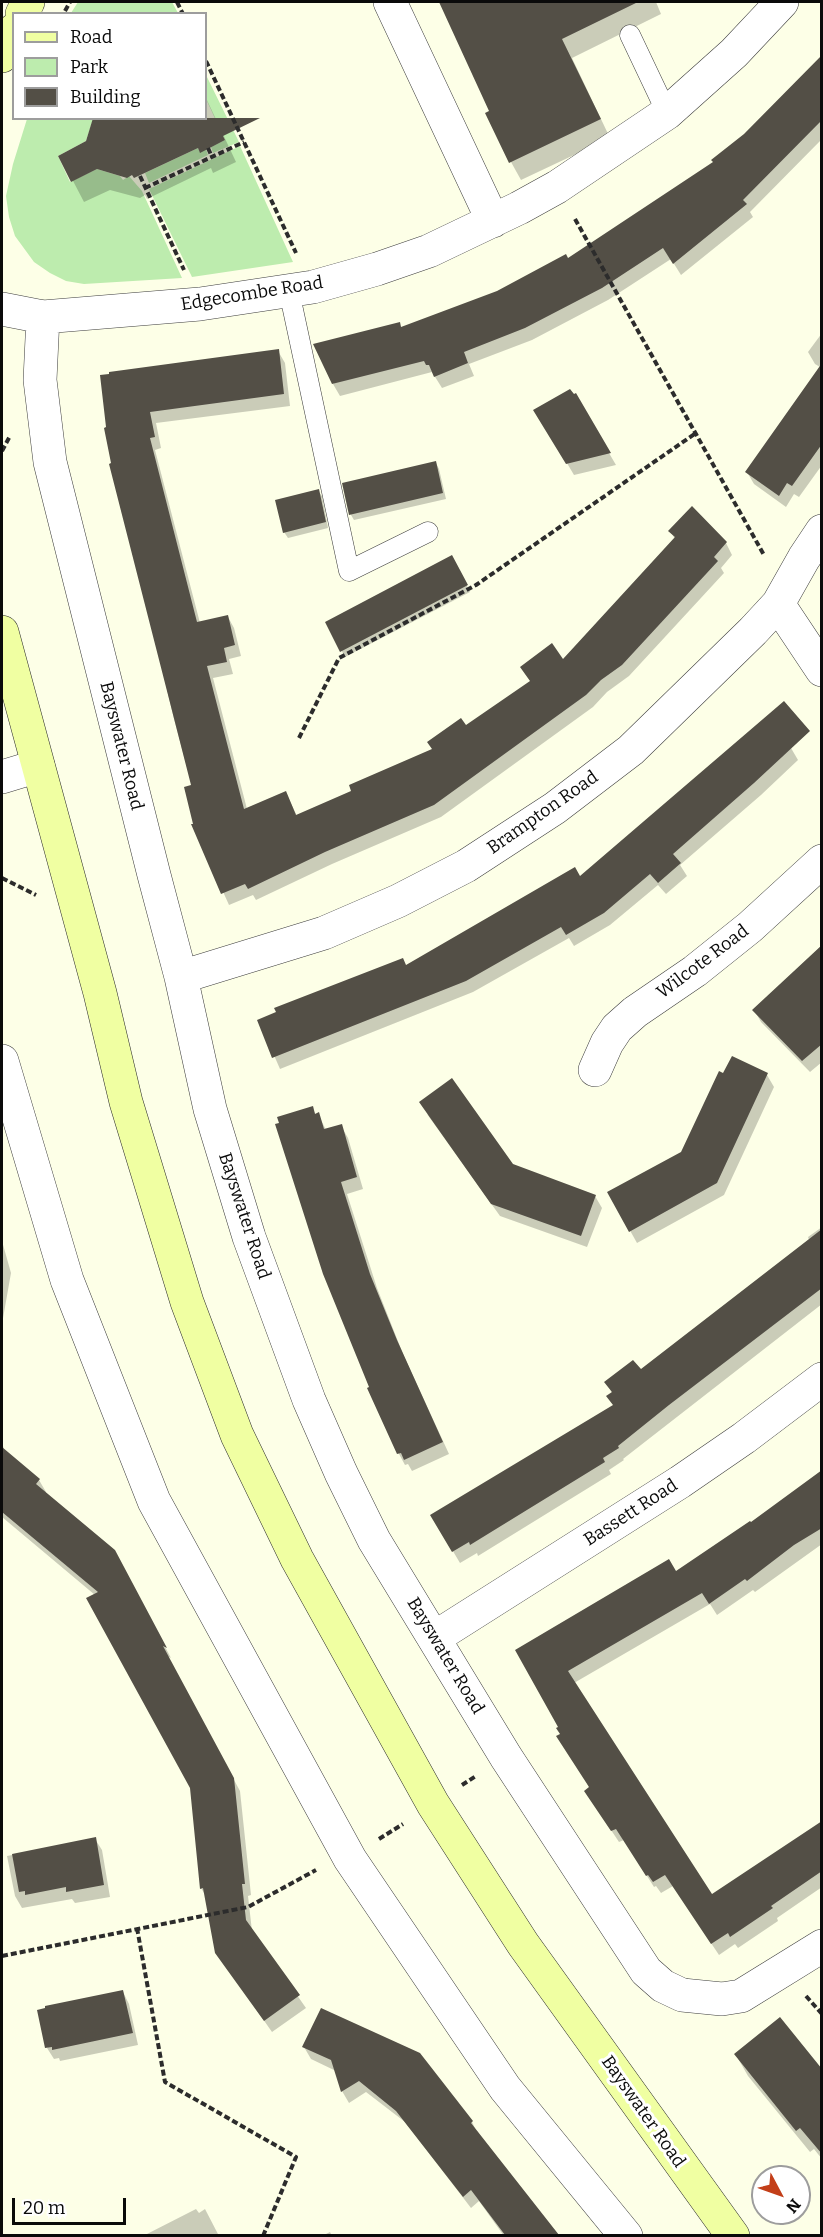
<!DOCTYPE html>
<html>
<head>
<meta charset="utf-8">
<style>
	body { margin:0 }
	#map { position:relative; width:823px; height:2237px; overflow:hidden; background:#fdffe7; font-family:Bitter,serif }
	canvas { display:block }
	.frame { position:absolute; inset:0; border:3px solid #0a0a0a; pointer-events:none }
	.legend { position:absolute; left:12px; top:12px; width:195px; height:108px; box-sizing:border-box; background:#fff; border:2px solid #9d9d9d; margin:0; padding:8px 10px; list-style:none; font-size:18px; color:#0a0a0a }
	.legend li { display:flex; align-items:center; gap:12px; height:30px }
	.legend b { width:30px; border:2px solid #9d9d9d }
	.north { position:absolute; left:751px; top:2165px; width:60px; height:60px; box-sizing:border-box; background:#fff; border:2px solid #9d9d9d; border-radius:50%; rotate:131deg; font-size:16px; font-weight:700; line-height:24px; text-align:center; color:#0a0a0a }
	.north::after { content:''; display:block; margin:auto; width:21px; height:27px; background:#c33f19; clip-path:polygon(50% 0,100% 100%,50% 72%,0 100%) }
	.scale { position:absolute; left:12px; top:2198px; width:114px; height:27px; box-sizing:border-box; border:3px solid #0a0a0a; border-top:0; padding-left:8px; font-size:18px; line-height:21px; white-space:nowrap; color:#0a0a0a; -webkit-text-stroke:4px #fff; paint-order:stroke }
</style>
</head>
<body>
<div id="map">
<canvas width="823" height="2237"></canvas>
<div class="frame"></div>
<ul class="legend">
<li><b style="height:8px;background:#f0ffa2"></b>Road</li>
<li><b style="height:16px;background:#bdecae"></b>Park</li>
<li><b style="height:16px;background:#534f46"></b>Building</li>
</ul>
<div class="north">N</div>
<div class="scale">20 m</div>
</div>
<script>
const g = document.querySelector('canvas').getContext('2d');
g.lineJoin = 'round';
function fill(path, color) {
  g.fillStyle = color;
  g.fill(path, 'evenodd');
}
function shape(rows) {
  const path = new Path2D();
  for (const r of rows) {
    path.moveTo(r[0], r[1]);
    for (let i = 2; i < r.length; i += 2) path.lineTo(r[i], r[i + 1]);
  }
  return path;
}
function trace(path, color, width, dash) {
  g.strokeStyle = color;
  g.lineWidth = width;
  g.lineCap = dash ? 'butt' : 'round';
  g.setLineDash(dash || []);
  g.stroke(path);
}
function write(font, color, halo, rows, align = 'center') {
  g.font = font + ' Bitter,serif';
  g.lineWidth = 6;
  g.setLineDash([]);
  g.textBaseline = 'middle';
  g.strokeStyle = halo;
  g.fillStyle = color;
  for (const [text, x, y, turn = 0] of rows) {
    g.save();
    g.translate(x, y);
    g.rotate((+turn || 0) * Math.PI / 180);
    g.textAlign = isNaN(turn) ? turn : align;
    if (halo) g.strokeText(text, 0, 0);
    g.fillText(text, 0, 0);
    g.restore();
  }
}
const green = shape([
	[78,2,172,2,178,13,71,13],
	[206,75,239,142,213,153,211,147,225,140,206,99],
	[27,119,93,119,86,141,58,156,70,182,97,169,120,176,123,180,129,176,142,191,182,278,84,284,66,281,50,273,34,262,15,236,9,217,6,196,13,164],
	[240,146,293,262,192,277,149,189],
	[198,148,200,152,206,149,208,155,149,183,145,173]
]);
const shadow = shape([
	[440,2,656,2,661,14,572,58,610,138,521,180,511,162,491,112],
	[822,56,822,139,750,212,753,217,681,275,671,259,608,300,532,340,469,364,474,376,442,388,432,372,340,396,333,384,399,324,402,329,498,292,568,260,715,162,745,135],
	[206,98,236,162,213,173,211,168,147,199,145,195,140,198,110,190,84,202,60,156,206,118],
	[822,333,822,465,799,497,794,494,786,507,754,484,747,472,820,367,815,364,808,352],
	[278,351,285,363,290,406,156,423,161,448,155,450,200,623,228,617,234,628,241,656,229,659,233,674,213,678,247,809,286,793,297,816,353,792,433,750,531,682,522,667,563,661,675,539,670,531,726,543,732,555,721,568,724,573,629,676,607,692,593,707,441,817,332,864,256,900,253,895,229,905,193,825,195,824,192,786,174,719,105,429],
	[575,395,616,465,574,475,536,411],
	[436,463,439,469,446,499,354,520,351,515,344,484],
	[318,491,322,496,328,528,288,538,284,532],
	[452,557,470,592,345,657,327,623],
	[791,748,798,760,761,795,680,865,687,876,666,894,658,885,610,925,574,946,569,938,473,992,280,1069,259,1021,406,966,579,878],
	[822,945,822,1062,810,1072,761,1022,754,1010],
	[732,1058,767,1075,774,1087,724,1195,637,1243,609,1193,682,1153],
	[312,1108,316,1115,318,1114,326,1130,341,1126,348,1138,363,1189,347,1194,377,1288,403,1354,449,1454,412,1471,408,1464,405,1465,399,1454,371,1388],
	[427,1114,512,1166,595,1196,602,1208,587,1247,500,1216],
	[822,1227,822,1304,623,1459,624,1460,609,1470,611,1474,478,1556,477,1553,460,1563,432,1516,614,1406,608,1397,612,1393,606,1382,640,1371,809,1240,808,1237],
	[2,1241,11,1273,2,1324],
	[2,1443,5,1452,39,1480,46,1492,45,1494,121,1564,171,1658,167,1656,240,1791,251,1895,248,1896,252,1931,306,2008,272,2032,216,1952,207,1898,201,1888,191,1788,95,1595,2,1517],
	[822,1471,822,1544,755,1592,753,1590,717,1615,710,1604,574,1683,711,1897,822,1822,822,1887,777,1918,778,1921,738,1948,735,1944,719,1955,673,1886,661,1893,656,1886,654,1887,624,1840,619,1842,593,1803,590,1789,562,1735,560,1728,517,1651,675,1573,751,1524],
	[95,1839,102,1850,110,1897,75,1903,72,1899,22,1908,15,1896,7,1856],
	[123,1992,129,2004,138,2045,60,2061,59,2058,54,2059,47,2048],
	[304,2047,472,2122,478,2134,557,2236,504,2236,479,2201,471,2208,405,2122,366,2092,349,2103,342,2091,336,2071,311,2059],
	[736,2055,822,2071,822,2159,814,2149,810,2152,748,2076],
	[196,2209,199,2213,205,2209,219,2236,143,2236],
	[330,2232,332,2236,322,2236]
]);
const building = shape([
	[439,2,638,2,562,39,601,119,509,163,485,113,489,111],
	[822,55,822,120,743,200,747,204,673,264,663,248,602,288,525,328,464,352,468,363,434,377,429,365,426,365,424,361,332,384,313,344,400,322,401,327,497,291,566,254,568,258,713,162,711,160,744,134],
	[93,118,260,118,223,136,225,140,200,153,198,148,134,178,132,175,127,178,97,169,71,182,58,156,86,141],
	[279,349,284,394,150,412,155,437,150,438,197,622,228,615,235,645,224,648,227,662,207,666,244,809,286,791,296,815,351,791,349,785,432,749,427,742,461,718,466,725,530,681,520,667,552,643,563,659,675,537,668,531,692,506,727,542,714,557,718,561,622,665,601,680,586,695,434,805,325,852,248,889,245,884,221,894,191,824,193,824,184,787,191,785,109,464,111,463,104,428,106,427,100,375,109,374,109,372],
	[822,363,822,444,792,486,787,483,779,496,745,472],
	[570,389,574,394,576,393,611,453,566,464,533,410],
	[436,461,443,493,349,515,342,483],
	[319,489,326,522,283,533,275,500],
	[452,555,468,585,340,652,325,622],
	[784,701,810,731,754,783,673,854,681,863,658,883,650,874,604,913,566,935,561,927,466,981,272,1058,257,1020,276,1012,274,1008,403,958,406,965,575,867,580,876],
	[822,945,822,1044,802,1061,752,1010],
	[732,1056,768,1073,717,1183,629,1232,607,1192,681,1152,719,1071,723,1073],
	[452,1078,513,1164,596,1195,581,1236,491,1204,419,1102],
	[313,1106,315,1114,319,1112,324,1129,342,1124,357,1177,341,1182,370,1274,397,1340,443,1442,404,1460,401,1453,397,1454,367,1388,369,1387,323,1274,275,1124,279,1123,277,1117],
	[822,1229,822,1288,669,1405,618,1446,619,1448,603,1458,605,1462,470,1545,469,1542,452,1552,430,1515,613,1405,606,1396,612,1392,604,1382,633,1360,641,1369],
	[2,1447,40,1479,36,1484,115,1550,167,1648,163,1646,234,1778,245,1884,242,1884,246,1920,300,1995,264,2021,215,1953,203,1888,200,1889,190,1788,86,1598,98,1592,2,1512],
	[822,1470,822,1528,794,1545,747,1581,745,1579,709,1604,702,1593,568,1671,712,1894,822,1821,822,1871,771,1906,773,1908,730,1937,728,1933,711,1944,665,1875,653,1882,648,1875,646,1876,616,1829,611,1831,584,1791,589,1787,556,1736,560,1734,556,1728,558,1727,515,1650,669,1559,676,1571,750,1521,751,1522],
	[96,1837,104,1885,66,1892,66,1887,25,1895,25,1891,19,1892,12,1854],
	[123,1990,133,2033,52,2050,52,2047,45,2048,37,2010,45,2008,45,2006],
	[321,2008,420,2053,473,2121,471,2123,559,2235,505,2235,471,2190,463,2197,396,2111,359,2081,341,2092,331,2060,302,2047],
	[780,2017,822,2069,822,2154,800,2128,796,2131,734,2054]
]);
const path = shape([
	[177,2,183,14],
	[65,11,70,2],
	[206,61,296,253],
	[208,148,212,157],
	[140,176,184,270],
	[145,188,244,142],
	[575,219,764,555],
	[2,451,10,436],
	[299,738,339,658,476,585,696,433],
	[2,878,36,895],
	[462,1785,476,1776],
	[379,1839,403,1824],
	[137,1928,165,2082,296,2157,263,2236],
	[2,1956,248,1907,316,1870],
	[806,1996,822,2014]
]);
const lane = shape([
	[630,35,667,113],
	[289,291,349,571,428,532]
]);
const street = shape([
	[390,2,493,221],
	[2,309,43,317,200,304,313,287,377,269,429,251,519,208,557,187,667,113,734,53,782,2],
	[43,317,40,380,50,462,154,875,181,977,210,1109,249,1237,309,1400,341,1473,374,1540,506,1757,646,1971,663,1986,682,1995,722,1999,741,1996,822,1946],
	[778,604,822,670],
	[2,777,38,766],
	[181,977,324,933,398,901,466,866,555,808,631,750,753,631,778,604,804,558,822,531],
	[2,1061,67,1280,154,1501,350,1859,505,2088,626,2236],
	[595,1070,607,1043,617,1028,635,1012,695,971,750,927,822,861],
	[434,1638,680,1482,744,1438,822,1379]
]);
const secondary = shape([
	[22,14,28,2],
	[2,56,14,30],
	[2,632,100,993,126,1102,187,1302,237,1435,297,1559,433,1804,523,1944,733,2236]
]);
const streetNames = [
	["Edgecombe Road",252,294,-9],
	["Bayswater Road",121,746,76],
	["Brampton Road",543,813,-35],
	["Wilcote Road",703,962,-37],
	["Bayswater Road",244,1216,72],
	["Bassett Road",631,1513,-33],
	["Bayswater Road",445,1656,59],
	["Bayswater Road",643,2112,55]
];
fill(green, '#bdecae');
fill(shadow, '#0003');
fill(building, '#534f46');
trace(lane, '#3d3d3d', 21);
trace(street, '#3d3d3d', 34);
trace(secondary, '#2c2c2c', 34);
trace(path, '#2c2c2c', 4, [6, 3]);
trace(lane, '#fff', 20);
trace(street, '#fff', 33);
trace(secondary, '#f0ffa2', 33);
write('18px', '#0a0a0a', '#fff', streetNames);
</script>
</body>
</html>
